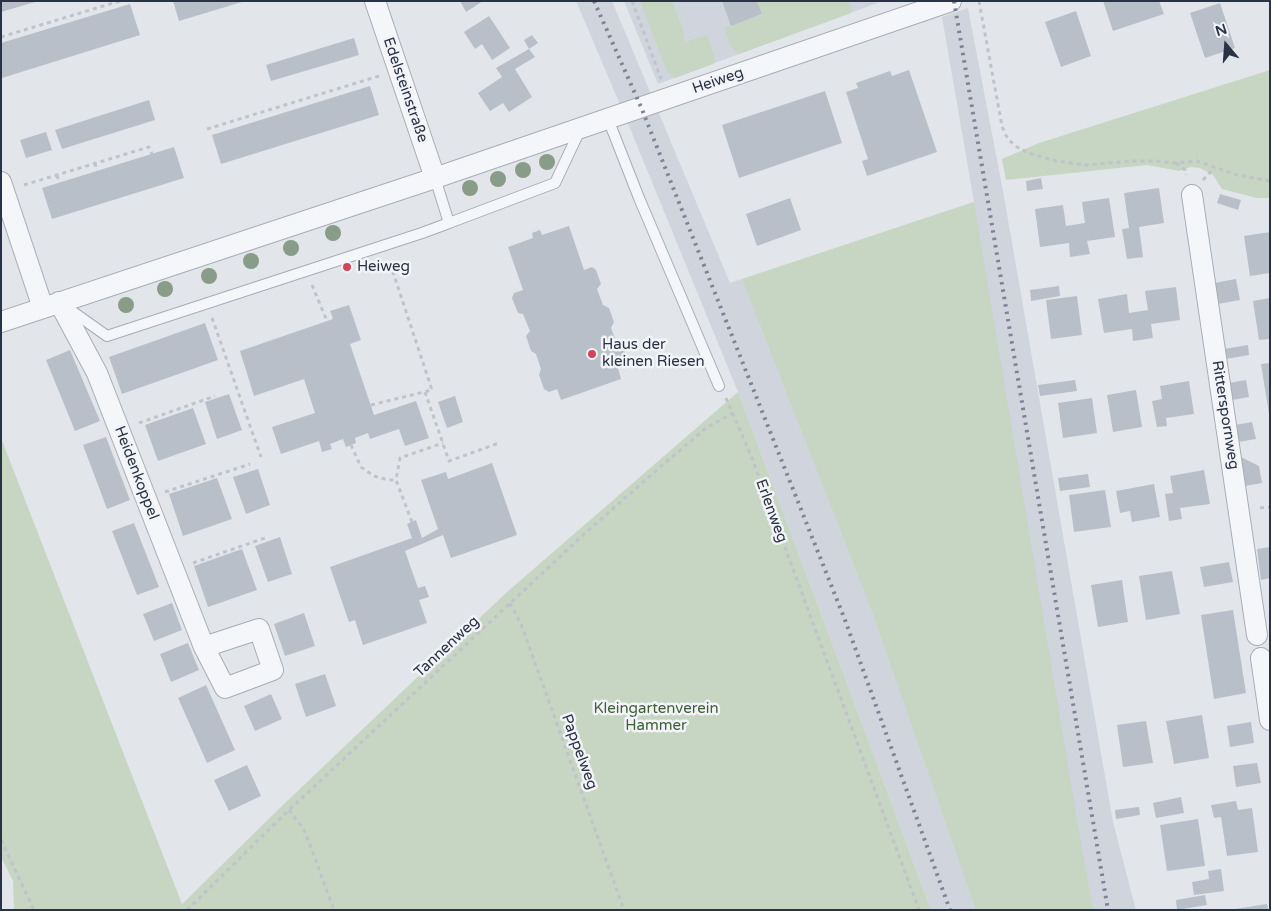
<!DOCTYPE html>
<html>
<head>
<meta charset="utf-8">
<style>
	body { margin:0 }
	#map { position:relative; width:1271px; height:911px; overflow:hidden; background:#e2e6eb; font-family:"Varela Round",sans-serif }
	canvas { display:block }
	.frame { position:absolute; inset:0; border:2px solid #293344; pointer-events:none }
	.north { position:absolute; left:1201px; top:20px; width:50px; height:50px; -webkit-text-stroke:4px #f2f4f8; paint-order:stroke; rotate:342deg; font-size:14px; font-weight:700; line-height:20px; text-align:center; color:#293344 }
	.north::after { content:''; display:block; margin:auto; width:18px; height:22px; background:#293344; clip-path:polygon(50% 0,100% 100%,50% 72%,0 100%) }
</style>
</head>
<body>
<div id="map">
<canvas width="1271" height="911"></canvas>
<div class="frame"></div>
<div class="north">N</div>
</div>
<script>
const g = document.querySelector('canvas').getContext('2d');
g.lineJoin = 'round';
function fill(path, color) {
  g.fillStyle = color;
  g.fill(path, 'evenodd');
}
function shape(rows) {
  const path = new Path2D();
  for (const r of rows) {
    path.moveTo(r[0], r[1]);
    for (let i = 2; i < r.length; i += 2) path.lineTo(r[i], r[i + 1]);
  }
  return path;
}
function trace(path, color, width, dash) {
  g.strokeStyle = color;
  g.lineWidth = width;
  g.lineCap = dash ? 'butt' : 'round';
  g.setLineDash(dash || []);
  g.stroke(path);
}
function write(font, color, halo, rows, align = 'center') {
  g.font = font + ' "Varela Round",sans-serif';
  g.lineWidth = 5;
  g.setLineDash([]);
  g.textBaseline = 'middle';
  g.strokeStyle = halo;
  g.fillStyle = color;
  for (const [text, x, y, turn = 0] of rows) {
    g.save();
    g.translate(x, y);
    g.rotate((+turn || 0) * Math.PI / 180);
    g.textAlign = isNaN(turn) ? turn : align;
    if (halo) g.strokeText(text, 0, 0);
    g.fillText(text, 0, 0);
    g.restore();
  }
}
const built = shape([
	[576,1,612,1,730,283,974,202,942,17,968,8,1003,191,1113,822,1136,910,931,910,826,627,738,392,629,126],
	[624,1,883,1,658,84]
]);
const green = shape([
	[640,1,672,1,683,29,685,42,707,35,715,58,713,64,675,78,671,75,666,69],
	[757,1,850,1,852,8,851,13,739,54,734,50,729,42,724,28,762,15],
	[1270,70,1270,198,1257,198,1222,189,1213,175,1200,168,1191,167,1179,171,1147,165,1006,180,1002,159,1039,143],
	[974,202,1074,802,1093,910,976,910,872,611,742,279],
	[738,392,826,627,931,910,14,910,13,881,1,857,1,438,182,904,285,803,507,592]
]);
const building = shape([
	[1,1,35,1,35,2,1,12],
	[173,1,242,1,242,2,179,21],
	[460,1,483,1,466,12],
	[722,1,757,1,762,14,731,26],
	[1103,1,1159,1,1164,14,1113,31],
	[1220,3,1235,48,1205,58,1190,13],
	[130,4,140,35,2,78,1,74,1,43],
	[1076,11,1091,56,1061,67,1045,22],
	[489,16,510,48,492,60,482,44,475,49,464,32],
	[532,35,538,43,529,49,524,40],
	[354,38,359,55,271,81,266,65],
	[529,49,535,57,515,69,532,97,509,112,503,103,490,111,478,93,502,77,496,68],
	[909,70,937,152,867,176,862,161,868,159,846,92,858,88,856,83,890,71,892,76],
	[370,86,379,115,221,164,212,135],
	[825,91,842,143,739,178,722,125],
	[149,100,155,120,62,149,55,130],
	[46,132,52,150,26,158,20,140],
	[174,147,184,178,52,219,42,188],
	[1041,178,1043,189,1027,191,1026,181],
	[1159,188,1164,223,1139,227,1143,257,1127,259,1122,229,1129,228,1124,193],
	[1220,194,1241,200,1238,210,1217,203],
	[790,198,801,230,757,246,746,214],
	[1109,198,1115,237,1087,241,1090,254,1070,257,1069,243,1040,247,1035,209,1063,205,1066,226,1085,223,1082,202],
	[569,226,584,270,592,267,596,270,601,284,597,289,603,305,609,308,614,322,611,328,617,344,623,346,628,360,624,366,618,368,621,379,561,400,557,389,549,392,544,389,539,375,541,369,536,354,531,351,526,336,530,331,523,314,518,313,512,298,514,293,523,290,508,247,533,238,532,233,540,230,542,235],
	[1270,232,1270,273,1250,276,1244,236],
	[1236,279,1240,300,1218,304,1214,283],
	[1059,286,1060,296,1031,301,1030,290],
	[1176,287,1180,320,1151,324,1153,338,1133,341,1132,329,1104,333,1098,299,1127,294,1129,313,1148,310,1145,291],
	[1077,296,1082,335,1051,339,1046,300],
	[1270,298,1270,339,1259,340,1253,301],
	[349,305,361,340,350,344,374,415,416,401,429,438,405,446,399,429,370,439,368,433,355,438,356,443,346,447,343,439,330,444,332,449,322,452,319,441,281,454,272,427,315,413,304,379,254,396,240,351,333,319,330,311],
	[205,323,218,360,122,394,109,357],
	[1248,345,1249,355,1226,359,1224,349],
	[70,350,100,421,75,431,46,360],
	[1270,363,1270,414,1269,414,1261,364],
	[1075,380,1077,391,1040,396,1038,385],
	[1246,380,1249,397,1232,400,1229,383],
	[1189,381,1194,414,1166,418,1167,426,1157,427,1152,401,1162,399,1160,386],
	[1136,390,1142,427,1113,432,1107,395],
	[229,394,242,430,217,439,205,402],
	[455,396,463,422,447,428,438,402],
	[1092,398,1097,433,1063,438,1058,403],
	[193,408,206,444,158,461,145,425],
	[1252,422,1256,439,1238,442,1235,425],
	[106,437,130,500,107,509,83,445],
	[1239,456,1259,466,1262,483,1245,486],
	[492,463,517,535,451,558,443,535,405,551,418,588,425,586,429,597,419,600,427,623,363,645,355,620,349,622,330,567,412,538,407,524,416,520,422,538,438,529,421,480,446,472,448,479],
	[258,469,270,505,246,514,233,477],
	[1204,470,1210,504,1180,508,1182,519,1169,521,1165,494,1173,493,1170,476],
	[1088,474,1090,487,1060,491,1058,478],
	[217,478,232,519,183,536,169,494],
	[1154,484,1160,517,1132,522,1130,511,1120,513,1116,491],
	[1105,490,1111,527,1074,532,1069,495],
	[134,523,159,587,137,595,112,531],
	[280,537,292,574,268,582,255,546],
	[1270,547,1270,578,1261,580,1257,549],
	[242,549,257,590,208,607,194,566],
	[1229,562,1233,582,1204,587,1200,567],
	[1172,571,1180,614,1146,620,1139,576],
	[1122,580,1128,622,1098,627,1091,585],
	[172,603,182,630,154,641,143,614],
	[1233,610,1246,693,1214,699,1201,615],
	[304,613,315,646,285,656,274,624],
	[188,643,199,670,171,682,160,654],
	[325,674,336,706,306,717,295,684],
	[206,685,235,750,207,763,178,698],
	[271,694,282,719,255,731,244,706],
	[1202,715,1209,758,1174,764,1166,721],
	[1146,721,1153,763,1123,767,1117,725],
	[1251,722,1254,743,1230,747,1227,726],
	[1257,763,1261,783,1236,787,1233,766],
	[247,765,261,796,229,811,214,780],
	[1181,797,1184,813,1156,818,1153,803],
	[1236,801,1238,810,1252,808,1258,852,1227,856,1221,817,1214,818,1211,805],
	[1139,807,1140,815,1116,819,1115,810],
	[1198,819,1205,866,1167,871,1160,825],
	[1221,869,1224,891,1194,895,1192,882,1209,879,1208,871],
	[1205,895,1207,905,1177,910,1176,900],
	[1267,904,1268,910,1235,910,1235,909]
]);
const path = shape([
	[632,1,661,79],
	[979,1,1002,126,1005,134,1010,141,1017,147,1028,153,1056,161,1087,165,1131,161,1153,161,1176,163,1197,161,1237,175,1270,181],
	[1,37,120,1],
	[207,129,379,76],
	[95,163,97,171],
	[1176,163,1185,170,1186,175],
	[57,175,59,182],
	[1203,180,1215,167],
	[24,185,149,147,152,154],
	[312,285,327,321],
	[212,318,261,457],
	[425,392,449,461,499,443],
	[726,398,752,458,919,910],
	[371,405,432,390,389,260],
	[139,423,215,396],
	[351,445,361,467,374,476,388,480,395,480],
	[165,492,250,464],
	[1260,508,1270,507],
	[412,522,396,480,400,458,443,443],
	[193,563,265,538],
	[510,603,521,624,624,910],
	[289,810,303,828,307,837,334,910],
	[1,840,34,910],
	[187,910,289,810,582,536,658,469,706,428,733,413]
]);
const service = shape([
	[608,119,639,198,719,386],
	[449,223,555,183,580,130],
	[66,307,107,336,422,233,449,223,435,178]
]);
const minor = shape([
	[375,1,435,178],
	[1,182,43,308],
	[1192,195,1257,635],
	[59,302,97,373,204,647,225,688,273,670,259,629,204,647],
	[1,322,435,178,951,1],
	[1261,658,1270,720]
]);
const rail = shape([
	[594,1,641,107,845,620,950,910],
	[954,1,1108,910]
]);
const trees = [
	[547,162],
	[523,170],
	[498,179],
	[470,188],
	[333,233],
	[291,248],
	[251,261],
	[209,276],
	[165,289],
	[126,305]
];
const markers = [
	[347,267,5,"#d24559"],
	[592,354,5,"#d24559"]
];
const streetNames = [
	["Heiweg",718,81,-19],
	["Edelsteinstraße",405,90,71],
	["Ritterspornweg",1225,415,81],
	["Heidenkoppel",136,473,69],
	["Erlenweg",771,511,70],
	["Tannenweg",447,647,-43],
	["Pappelweg",579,752,70]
];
const poiNames = [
	["Heiweg",357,267],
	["Haus der",602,345],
	["kleinen Riesen",602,362]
];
const parkNames = [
	["Kleingartenverein",656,709],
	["Hammer",656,726]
];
fill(built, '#d0d5dd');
fill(green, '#c7d5c3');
fill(building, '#b9bfc9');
trace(service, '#a7adb6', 12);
trace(minor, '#a7adb6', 22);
trace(path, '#c0c3ca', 3, [4, 4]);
trace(service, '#f5f6f9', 10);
trace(minor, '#f5f6f9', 20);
trace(rail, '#7b8595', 4, [2.5, 5]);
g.fillStyle = '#889c87';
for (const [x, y] of trees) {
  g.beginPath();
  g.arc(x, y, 8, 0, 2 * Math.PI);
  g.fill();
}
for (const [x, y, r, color] of markers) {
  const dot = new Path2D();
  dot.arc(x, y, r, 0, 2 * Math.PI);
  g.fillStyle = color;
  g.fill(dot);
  trace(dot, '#f2f4f8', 2);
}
write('15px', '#293344', '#f2f4f8', streetNames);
write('15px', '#293344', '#f2f4f8', poiNames, 'left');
write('15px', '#3e6036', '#f2f4f8', parkNames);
</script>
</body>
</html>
